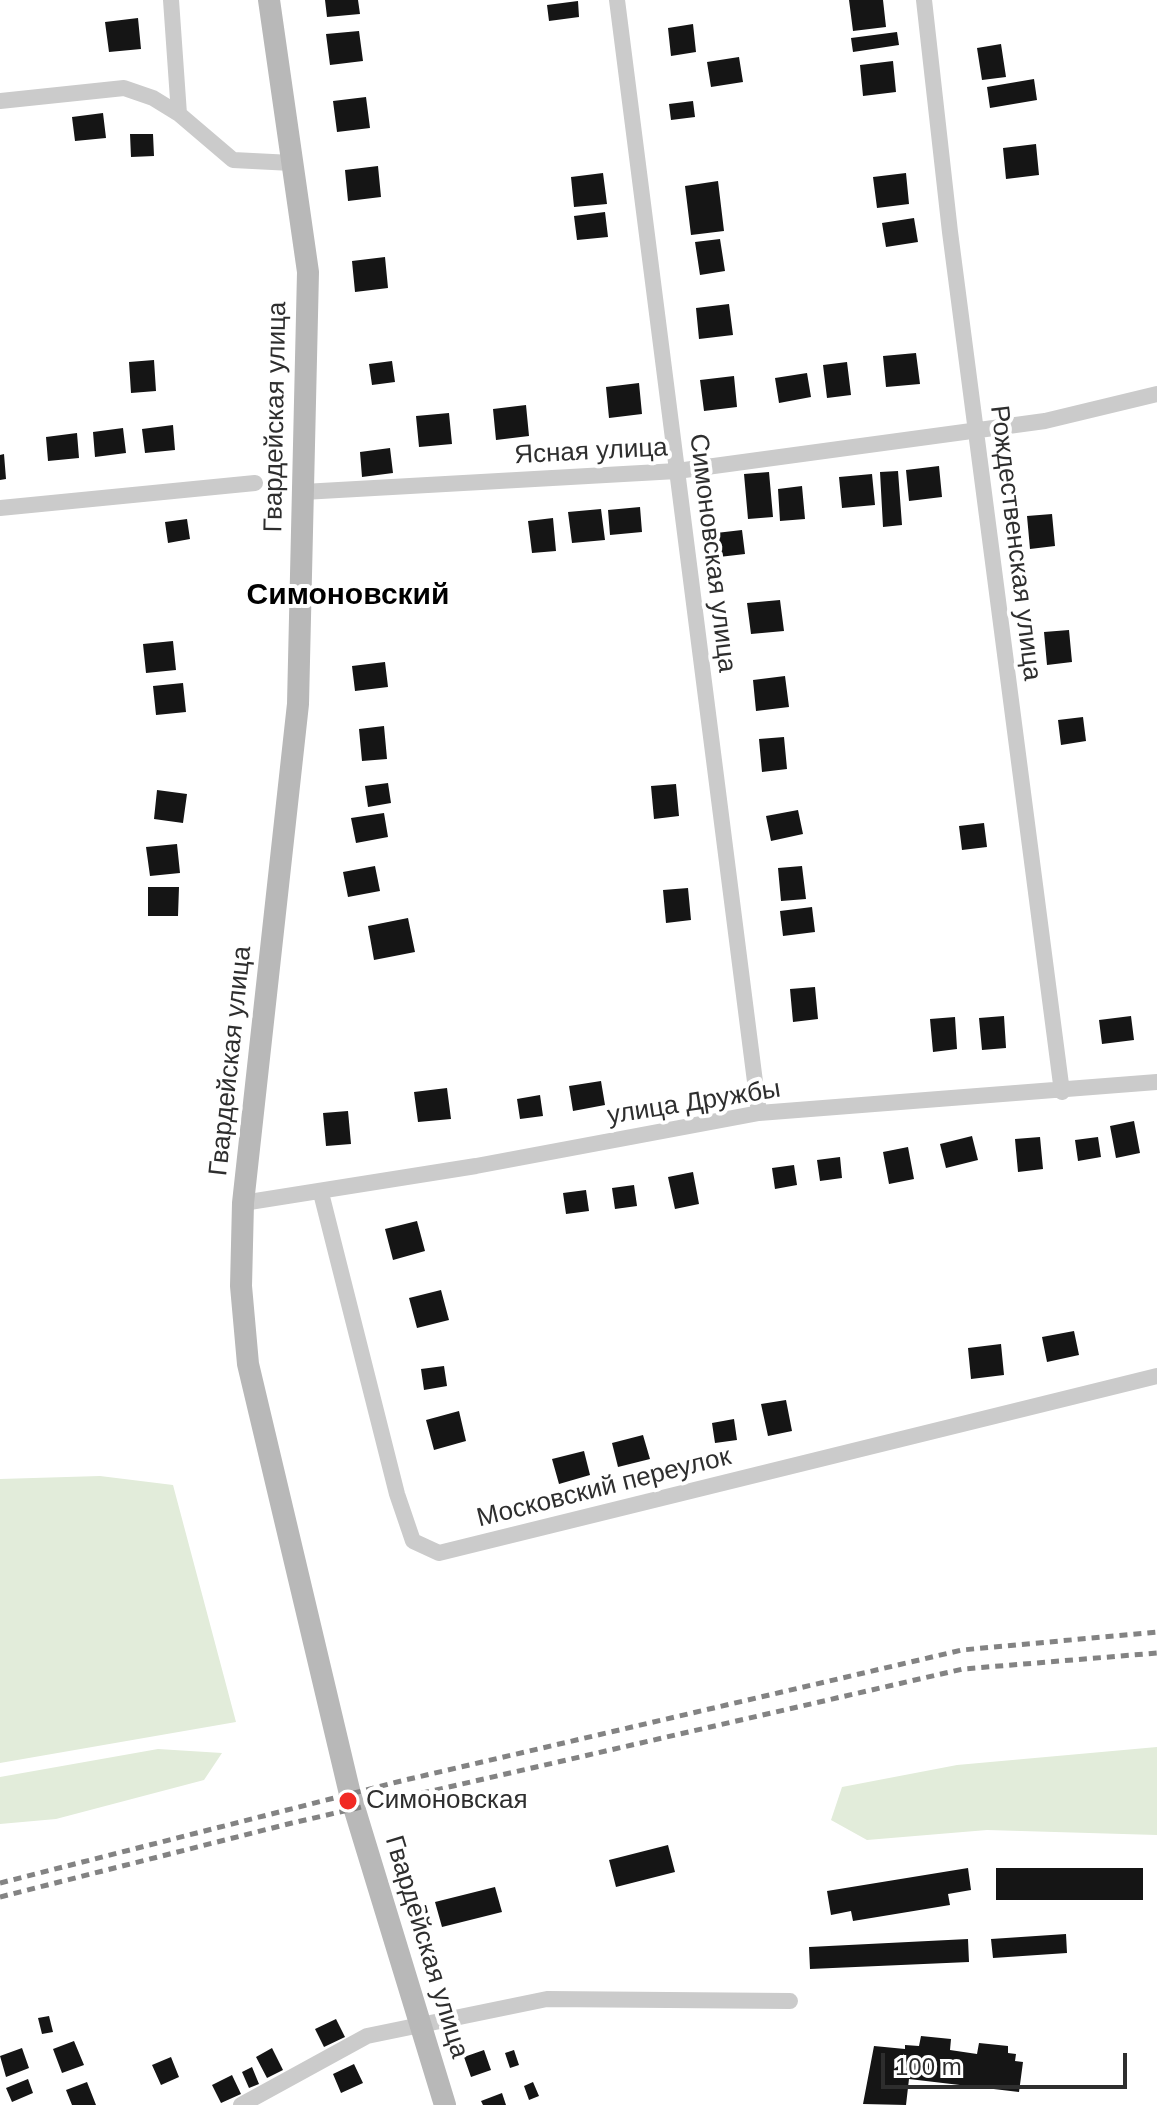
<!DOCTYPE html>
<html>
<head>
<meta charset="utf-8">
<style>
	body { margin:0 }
	#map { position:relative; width:1157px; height:2105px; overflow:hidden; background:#fff; font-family:Arial,sans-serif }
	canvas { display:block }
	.scale { position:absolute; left:881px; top:2053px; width:246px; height:36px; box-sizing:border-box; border:4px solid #2e2e2e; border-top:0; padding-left:10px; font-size:24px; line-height:28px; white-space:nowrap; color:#2e2e2e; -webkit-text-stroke:6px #fff; paint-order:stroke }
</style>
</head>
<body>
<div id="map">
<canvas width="1157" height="2105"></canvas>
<div class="scale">100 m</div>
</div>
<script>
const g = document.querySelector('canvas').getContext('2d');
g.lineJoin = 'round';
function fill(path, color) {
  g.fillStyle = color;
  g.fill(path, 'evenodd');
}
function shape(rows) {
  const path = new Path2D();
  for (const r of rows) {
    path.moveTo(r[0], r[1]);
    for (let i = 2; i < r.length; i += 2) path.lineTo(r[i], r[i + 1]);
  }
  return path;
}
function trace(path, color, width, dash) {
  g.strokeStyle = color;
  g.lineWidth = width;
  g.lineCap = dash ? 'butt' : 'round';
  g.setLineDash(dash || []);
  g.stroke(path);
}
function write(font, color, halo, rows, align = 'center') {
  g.font = font + ' Arial,sans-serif';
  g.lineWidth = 8;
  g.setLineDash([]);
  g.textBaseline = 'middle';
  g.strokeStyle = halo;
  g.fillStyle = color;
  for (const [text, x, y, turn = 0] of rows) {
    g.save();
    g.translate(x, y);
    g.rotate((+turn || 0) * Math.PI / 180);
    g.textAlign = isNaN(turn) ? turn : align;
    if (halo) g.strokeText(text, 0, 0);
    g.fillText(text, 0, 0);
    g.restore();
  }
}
const green = shape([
	[100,1476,173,1485,236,1722,0,1763,0,1479],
	[1157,1747,1157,1835,987,1830,867,1840,831,1820,842,1787,957,1765],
	[158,1749,222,1753,204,1780,56,1819,0,1824,0,1777]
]);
const building = shape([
	[325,0,358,0,360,14,327,17],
	[849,0,883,0,886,27,853,31],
	[578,1,579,17,549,21,547,5],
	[138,18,141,49,109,52,105,22],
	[693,24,696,52,671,56,668,28],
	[359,31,363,61,330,65,326,34],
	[897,32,899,45,853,52,851,38],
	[1001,44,1006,77,982,80,977,48],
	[739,57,743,82,711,87,707,62],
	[893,61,896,92,863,96,860,65],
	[1034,79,1037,100,990,108,987,87],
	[366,97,370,128,337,132,333,101],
	[693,101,695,117,671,120,669,104],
	[103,113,106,138,75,141,72,117],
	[130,134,153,134,154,156,131,157],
	[1036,144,1039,175,1006,179,1003,148],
	[378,166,381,197,348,201,345,170],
	[603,173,607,204,574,207,571,177],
	[906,173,909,204,877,208,873,177],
	[718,181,724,231,691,235,685,186],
	[605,212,608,237,577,240,574,216],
	[914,218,918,242,886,247,882,223],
	[720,239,725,271,700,275,695,242],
	[385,257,388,288,355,292,352,261],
	[729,304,733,335,699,339,696,308],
	[916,353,920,384,886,387,883,356],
	[154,360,156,391,131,393,129,362],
	[392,361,395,382,372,385,369,364],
	[847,362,851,395,827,398,823,365],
	[807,373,811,397,779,403,775,378],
	[734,376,737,407,704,411,700,380],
	[639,383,642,414,609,418,606,387],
	[526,405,529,436,496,440,493,409],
	[449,413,452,444,419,447,416,416],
	[173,425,175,450,145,453,142,429],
	[123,428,126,453,95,457,93,432],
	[77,433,79,458,48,461,46,437],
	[390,448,393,473,362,477,360,452],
	[4,454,6,479,0,480,0,455],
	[939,466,942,497,909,501,906,470],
	[898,471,902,525,883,527,880,472],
	[769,472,773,517,748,519,744,474],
	[872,474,875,505,842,508,839,477],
	[802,486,805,519,780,521,778,489],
	[640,507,642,532,610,535,608,510],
	[601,509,605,540,572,543,568,512],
	[1052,514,1055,546,1030,549,1027,516],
	[553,518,556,551,532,553,528,521],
	[187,519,190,539,168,543,165,522],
	[742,530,745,554,719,557,716,533],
	[780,600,784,631,751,634,747,603],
	[1069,630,1072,662,1047,665,1044,632],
	[173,641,176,670,146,673,143,644],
	[385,662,388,687,355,691,352,666],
	[785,676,789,707,756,711,753,680],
	[183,683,186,712,156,715,153,686],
	[1083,717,1086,741,1061,745,1058,720],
	[384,726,387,759,362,761,359,729],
	[784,737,787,769,762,772,759,739],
	[388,783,391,803,368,807,365,786],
	[676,784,679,816,654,819,651,786],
	[157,790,187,794,183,823,154,819],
	[798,810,803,834,771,841,766,816],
	[384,813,388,837,356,843,351,818],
	[984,823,987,847,962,850,959,826],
	[177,844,180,873,150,876,146,847],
	[375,866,380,891,348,897,343,872],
	[802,866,806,899,781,901,778,868],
	[148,887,179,887,178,916,148,916],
	[688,888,691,920,666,923,663,890],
	[812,907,815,932,783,936,780,911],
	[408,918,415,952,374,960,368,926],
	[815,987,818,1019,793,1022,790,989],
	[1004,1016,1006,1048,982,1050,979,1018],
	[1131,1016,1134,1040,1102,1044,1099,1020],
	[955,1017,957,1049,933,1052,930,1019],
	[601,1081,605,1105,573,1111,569,1086],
	[447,1088,451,1119,418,1122,414,1092],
	[540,1095,543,1116,520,1119,517,1099],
	[348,1111,351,1144,326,1146,323,1113],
	[1134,1121,1140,1153,1116,1158,1110,1126],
	[972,1136,978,1160,946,1168,940,1144],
	[1040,1137,1043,1169,1018,1172,1015,1139],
	[1098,1137,1101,1157,1078,1161,1075,1140],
	[908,1147,914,1179,889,1184,883,1152],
	[840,1157,842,1178,820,1181,817,1160],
	[794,1165,797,1185,775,1189,772,1168],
	[693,1172,699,1204,675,1209,668,1177],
	[634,1185,637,1206,615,1209,612,1188],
	[586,1190,589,1211,566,1214,563,1193],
	[417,1221,425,1251,393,1260,385,1229],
	[441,1290,449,1320,417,1328,409,1298],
	[1074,1331,1079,1355,1047,1362,1042,1337],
	[1001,1344,1004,1375,971,1379,968,1348],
	[444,1366,447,1386,424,1390,421,1369],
	[786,1400,792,1431,768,1436,761,1404],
	[459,1411,466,1441,434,1450,426,1420],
	[734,1419,737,1440,715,1443,712,1423],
	[643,1435,650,1459,618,1467,612,1443],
	[584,1451,590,1475,559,1484,552,1459],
	[668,1845,675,1872,616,1887,609,1860],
	[968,1868,971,1890,948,1894,950,1905,853,1921,851,1911,831,1915,827,1891],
	[996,1868,1143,1868,1143,1900,996,1900],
	[495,1887,502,1912,442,1927,435,1902],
	[426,1905,428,1913,411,1918,409,1910],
	[1066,1934,1067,1953,993,1958,991,1939],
	[968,1939,969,1962,810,1969,809,1947],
	[49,2016,53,2032,42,2034,38,2018],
	[336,2019,345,2037,324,2047,315,2029],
	[921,2036,951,2039,950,2050,977,2054,979,2043,1008,2046,1008,2053,1016,2054,1015,2061,1023,2062,1019,2092,909,2079,906,2105,863,2104,874,2046,905,2049,905,2045,919,2046],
	[74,2041,84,2065,62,2073,53,2049],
	[22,2048,29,2068,6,2077,0,2056],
	[272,2048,283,2070,267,2078,256,2057],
	[484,2050,491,2070,471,2077,464,2057],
	[514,2050,519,2065,510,2068,505,2053],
	[171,2057,179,2077,161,2085,152,2065],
	[354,2064,363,2083,341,2093,333,2074],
	[252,2067,259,2084,249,2088,242,2072],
	[232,2075,241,2094,221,2103,212,2085],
	[28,2079,33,2093,12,2102,6,2088],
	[87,2082,96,2105,72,2105,66,2090],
	[533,2082,539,2096,529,2100,524,2086],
	[502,2093,506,2105,483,2105,481,2101]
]);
const street = shape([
	[171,0,179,114],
	[617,0,759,1113],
	[924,0,950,232,1062,1092],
	[0,101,124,88,153,98,179,114,233,160,292,163],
	[303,492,677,471,1045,421,1157,394],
	[0,508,255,483],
	[321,1193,397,1494,413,1541,439,1553,1157,1376],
	[243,1203,476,1166,759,1113,1157,1082],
	[241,2105,367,2036,547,1999,790,2001]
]);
const secondary = shape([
	[269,0,308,272,298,704,243,1203,241,1286,248,1364,350,1794,445,2105]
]);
const rail = shape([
	[0,1883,405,1780,962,1650,1157,1632],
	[0,1897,292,1823,963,1669,1157,1653]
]);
const markers = [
	[348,1801,10,"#f12a24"]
];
const streetNames = [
	["Гвардейская улица",276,417,-89],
	["Ясная улица",591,452,-3],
	["Рождественская улица",1015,543,83],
	["Симоновская улица",712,553,83],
	["Гвардейская улица",231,1061,-84],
	["улица Дружбы",694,1103,-9],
	["Московский переулок",604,1488,-14],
	["Гвардейская улица",426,1947,73]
];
const poiNames = [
	["Симоновская",366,1801]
];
const quarterNames = [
	["Симоновский",348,596]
];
fill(green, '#e2ecda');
fill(building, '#151515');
trace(street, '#cbcbcb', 16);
trace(secondary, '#b8b8b8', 22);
trace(rail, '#838383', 5, [8, 6]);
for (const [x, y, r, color] of markers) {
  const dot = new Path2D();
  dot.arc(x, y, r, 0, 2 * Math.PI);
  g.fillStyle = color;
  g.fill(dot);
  trace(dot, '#fff', 3);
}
write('26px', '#2e2e2e', '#fff', streetNames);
write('26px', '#2e2e2e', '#fff', poiNames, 'left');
write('bold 30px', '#000', '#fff', quarterNames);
</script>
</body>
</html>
